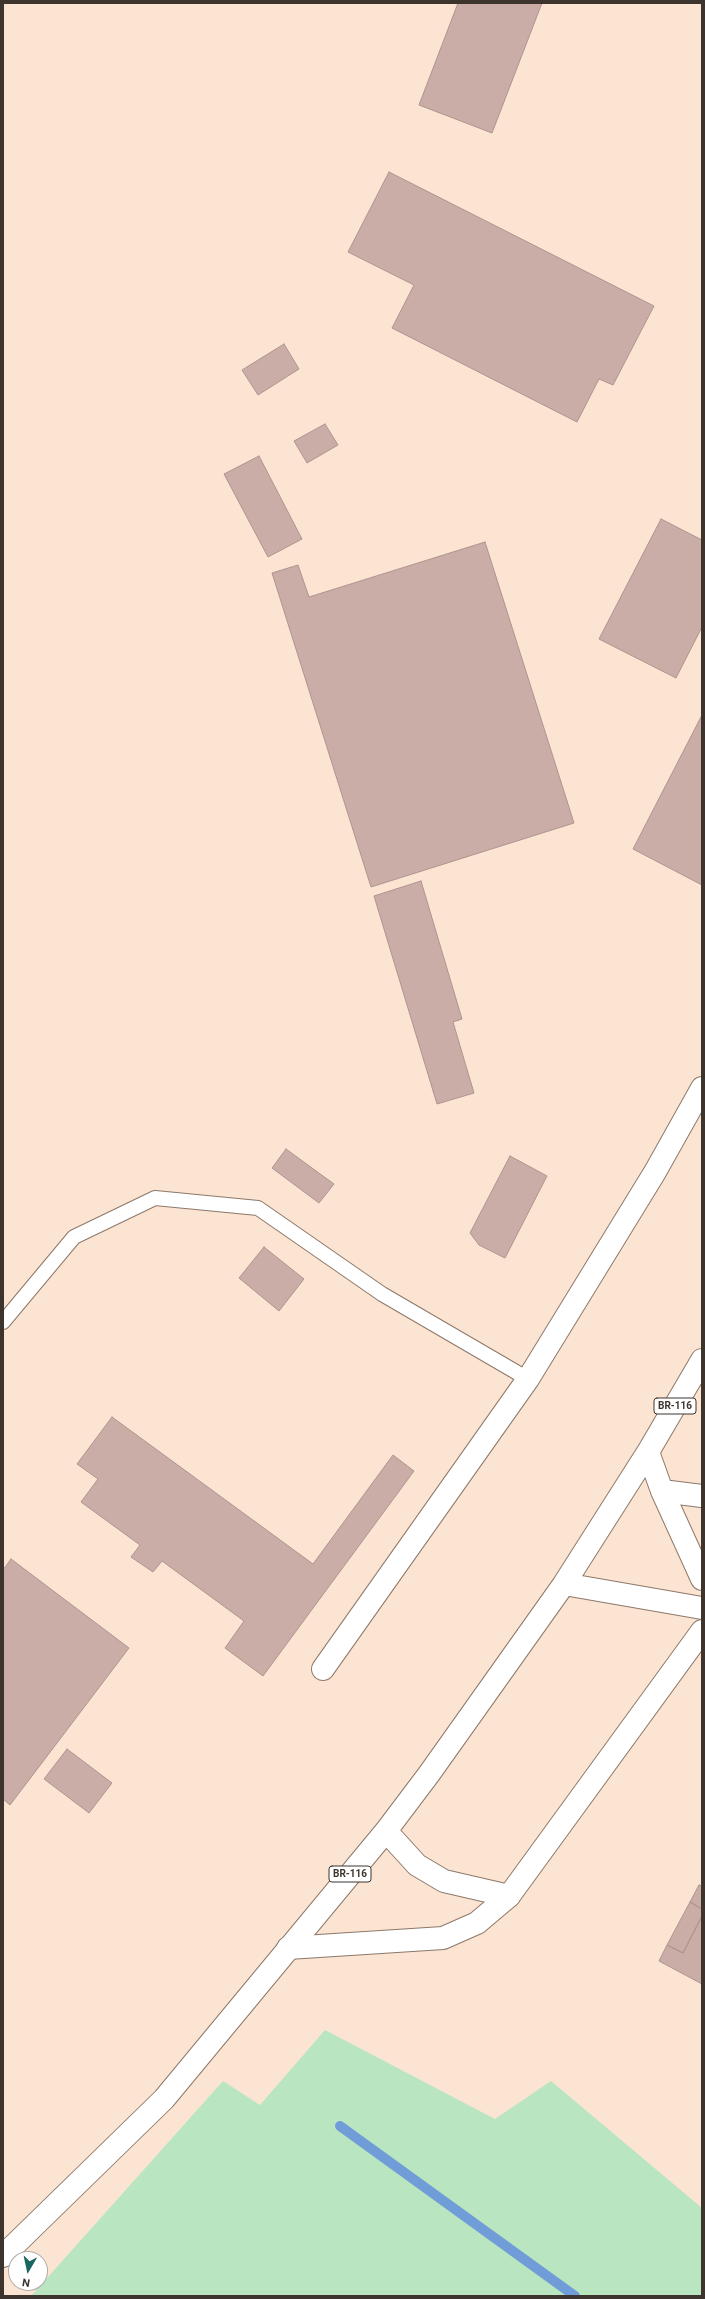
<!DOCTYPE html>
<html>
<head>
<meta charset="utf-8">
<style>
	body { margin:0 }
	#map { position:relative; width:705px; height:2299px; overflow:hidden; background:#fce4d3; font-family:Roboto,sans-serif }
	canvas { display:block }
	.frame { position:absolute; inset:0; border:4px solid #3d342e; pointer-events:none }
	.north { position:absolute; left:8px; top:2251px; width:40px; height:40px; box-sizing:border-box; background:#fff; border:1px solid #b1aeab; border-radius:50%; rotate:189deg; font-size:11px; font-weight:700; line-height:16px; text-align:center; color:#3d342e }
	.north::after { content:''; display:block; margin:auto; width:14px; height:18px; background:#1a6762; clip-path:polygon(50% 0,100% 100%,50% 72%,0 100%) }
</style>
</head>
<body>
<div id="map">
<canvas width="705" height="2299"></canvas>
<div class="frame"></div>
<div class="north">N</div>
</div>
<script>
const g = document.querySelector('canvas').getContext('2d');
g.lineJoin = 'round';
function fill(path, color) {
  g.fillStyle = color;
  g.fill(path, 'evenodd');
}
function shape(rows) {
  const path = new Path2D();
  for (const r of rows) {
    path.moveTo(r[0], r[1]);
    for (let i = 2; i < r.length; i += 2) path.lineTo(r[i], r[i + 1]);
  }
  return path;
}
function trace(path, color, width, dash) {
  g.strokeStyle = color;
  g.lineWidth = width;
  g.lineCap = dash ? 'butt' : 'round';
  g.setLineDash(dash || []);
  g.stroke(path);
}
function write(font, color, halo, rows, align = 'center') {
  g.font = font + ' Roboto,sans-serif';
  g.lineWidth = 3;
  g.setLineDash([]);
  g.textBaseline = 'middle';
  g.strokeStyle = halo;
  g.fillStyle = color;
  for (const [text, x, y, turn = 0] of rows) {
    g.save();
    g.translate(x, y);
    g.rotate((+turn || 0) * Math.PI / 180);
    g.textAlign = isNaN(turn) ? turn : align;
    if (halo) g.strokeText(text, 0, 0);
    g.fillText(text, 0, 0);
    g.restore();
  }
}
const green = shape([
	[325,2030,495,2119,551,2081,702,2208,702,2296,31,2296,223,2081,260,2105]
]);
const stream = shape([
	[340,2126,575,2296]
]);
const building = shape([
	[458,3,542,3,492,133,419,105,458,3],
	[389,172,654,306,613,385,599,379,577,422,392,328,414,285,348,252,389,172],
	[284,344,299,369,258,395,242,370,284,344],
	[325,424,338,445,307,463,294,441,325,424],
	[259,456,302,539,268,557,224,474,259,456],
	[661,519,702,540,702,627,676,678,599,639,661,519],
	[485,542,574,823,371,887,272,573,298,565,309,597,485,542],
	[702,715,702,885,633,849,702,715],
	[421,881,462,1019,453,1022,474,1093,437,1104,374,896,421,881],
	[286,1149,334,1184,319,1203,272,1168,286,1149],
	[510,1156,547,1176,505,1258,479,1245,470,1233,510,1156],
	[264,1247,304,1279,279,1311,239,1278,264,1247],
	[112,1417,313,1564,393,1455,414,1471,263,1676,225,1648,244,1621,162,1561,153,1572,131,1557,140,1545,81,1502,98,1479,77,1464,112,1417],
	[11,1559,129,1648,10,1805,3,1799,3,1570,11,1559],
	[67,1749,112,1783,89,1813,44,1779,67,1749],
	[699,1885,702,1886,702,1909,690,1902,699,1885],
	[690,1902,702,1909,702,1916,683,1953,667,1945,690,1902],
	[702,1916,702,1984,659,1961,667,1945,683,1953,702,1916]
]);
const service = shape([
	[3,1322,74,1237,155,1198,258,1208,382,1294,528,1379]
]);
const minor = shape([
	[323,1669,528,1379,655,1172,702,1088],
	[288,1948,443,1938,477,1923,509,1896,702,1631]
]);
const trunk = shape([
	[648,1452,662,1491,702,1579],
	[662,1491,702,1496],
	[564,1584,702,1608],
	[386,1831,417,1865,444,1881,509,1896],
	[3,2256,164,2099,386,1831,429,1774,564,1584,648,1452,702,1360]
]);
const shields = [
	[675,1406,42],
	[350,1874,42]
];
const shieldNames = [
	["BR-116",675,1406],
	["BR-116",350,1874]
];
fill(green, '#b9e5c0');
trace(stream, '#709dd8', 10);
fill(building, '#caada7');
trace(building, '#af938e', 1);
trace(service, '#8d7869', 16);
trace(minor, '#8d7869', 24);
trace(trunk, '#8d7869', 24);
trace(service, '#fff', 14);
trace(minor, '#fff', 22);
trace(trunk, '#fff', 22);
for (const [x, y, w] of shields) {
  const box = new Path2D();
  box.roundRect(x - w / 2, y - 8, w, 16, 3);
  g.fillStyle = '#fff';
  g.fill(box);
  trace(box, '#3d342e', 1);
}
write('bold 10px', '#3d342e', null, shieldNames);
</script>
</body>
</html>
